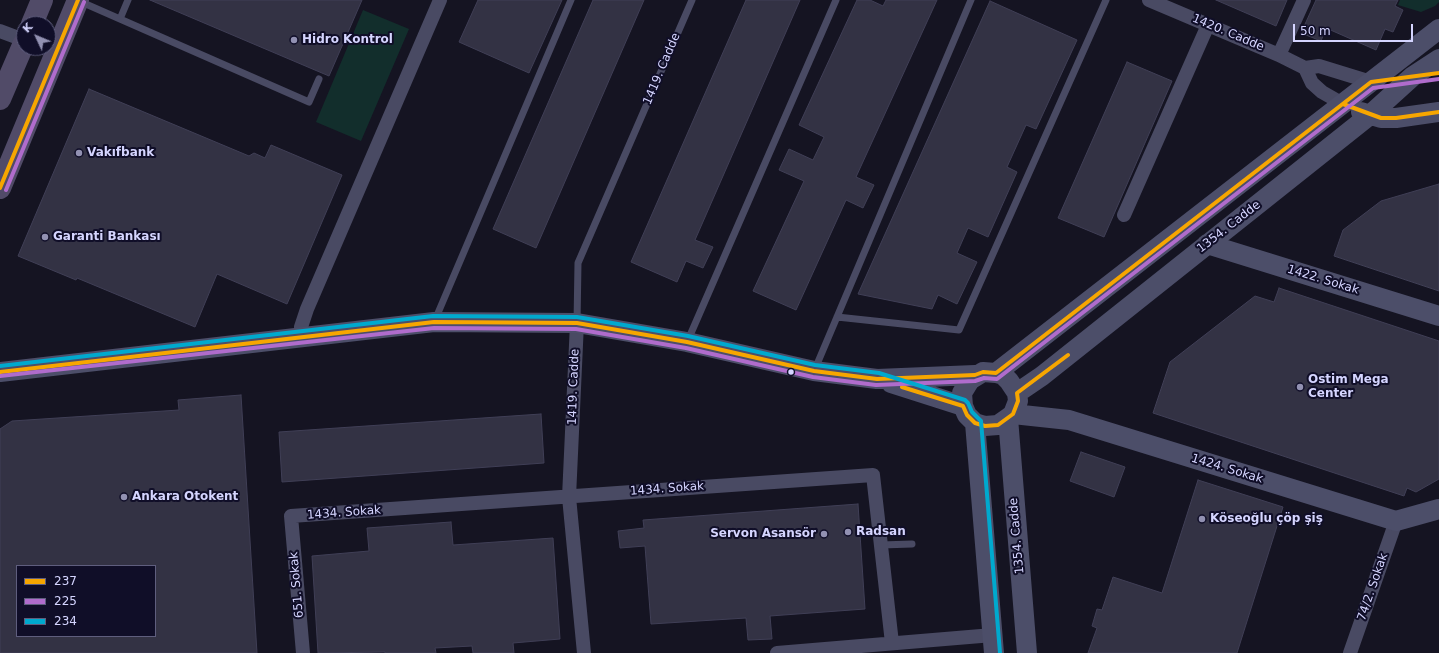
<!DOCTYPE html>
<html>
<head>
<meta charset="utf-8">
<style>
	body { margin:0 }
	#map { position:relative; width:1439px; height:653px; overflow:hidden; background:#151422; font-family:"DejaVu Sans",sans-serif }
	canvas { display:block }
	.legend { position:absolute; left:16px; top:565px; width:140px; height:72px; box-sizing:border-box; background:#100e28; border:1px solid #5f5e7e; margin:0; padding:5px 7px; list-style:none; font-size:12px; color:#d5d5ff }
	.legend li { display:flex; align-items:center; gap:8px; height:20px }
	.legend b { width:20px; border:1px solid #5f5e7e }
	.north { position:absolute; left:16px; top:16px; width:40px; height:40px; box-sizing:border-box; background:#100e28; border:1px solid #5f5e7e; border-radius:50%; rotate:314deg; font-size:11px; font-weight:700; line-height:16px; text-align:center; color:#d5d5ff }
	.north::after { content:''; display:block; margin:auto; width:14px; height:18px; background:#9291b2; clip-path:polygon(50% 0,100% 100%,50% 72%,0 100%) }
	.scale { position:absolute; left:1293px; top:24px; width:120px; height:18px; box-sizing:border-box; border:2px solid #d5d5ff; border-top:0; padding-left:5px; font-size:12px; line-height:14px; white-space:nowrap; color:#d5d5ff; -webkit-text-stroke:3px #100e28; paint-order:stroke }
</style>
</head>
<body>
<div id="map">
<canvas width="1439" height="653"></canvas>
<ul class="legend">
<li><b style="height:5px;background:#f7a600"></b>237</li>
<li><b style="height:5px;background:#b06ccc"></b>225</li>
<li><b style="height:5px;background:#00a9ce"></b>234</li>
</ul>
<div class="north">K</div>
<div class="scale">50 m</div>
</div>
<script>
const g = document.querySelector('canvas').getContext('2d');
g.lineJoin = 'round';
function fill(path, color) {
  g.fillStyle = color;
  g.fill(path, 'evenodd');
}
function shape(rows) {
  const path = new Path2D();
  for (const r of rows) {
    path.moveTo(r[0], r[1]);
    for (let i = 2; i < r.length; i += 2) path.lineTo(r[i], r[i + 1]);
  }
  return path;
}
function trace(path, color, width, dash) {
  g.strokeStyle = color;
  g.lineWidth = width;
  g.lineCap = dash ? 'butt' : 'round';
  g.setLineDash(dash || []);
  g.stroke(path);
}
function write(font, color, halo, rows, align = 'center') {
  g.font = font + ' "DejaVu Sans",sans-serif';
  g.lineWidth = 4;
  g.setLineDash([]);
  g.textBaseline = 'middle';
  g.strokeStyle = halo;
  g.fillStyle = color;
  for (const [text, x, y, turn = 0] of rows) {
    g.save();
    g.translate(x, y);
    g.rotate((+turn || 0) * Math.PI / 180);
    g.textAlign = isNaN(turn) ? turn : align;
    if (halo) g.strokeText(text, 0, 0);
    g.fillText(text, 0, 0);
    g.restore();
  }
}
const green = shape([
	[1400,0,1439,0,1439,2,1435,6,1421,12,1398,5],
	[363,10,409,29,361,141,316,122]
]);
const building = shape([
	[150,0,362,0,329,76,150,0],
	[478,0,562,0,529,73,459,42,478,0],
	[593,0,644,0,536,248,493,229,593,0],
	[746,0,800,0,695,240,713,247,703,268,686,261,677,282,631,262,746,0],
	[857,0,870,0,883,6,886,0,937,0,856,177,874,185,863,208,846,200,796,310,753,291,804,181,779,170,789,149,813,160,824,137,799,125,857,0],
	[1216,0,1287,0,1276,26,1216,0],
	[1316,0,1398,0,1395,6,1403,10,1393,32,1385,29,1376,50,1326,28,1321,41,1301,33,1316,0],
	[990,1,1077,40,1036,129,1026,125,1007,167,1017,172,988,237,968,228,957,253,977,262,957,304,938,295,932,309,858,294,990,1],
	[1127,62,1172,81,1104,237,1058,218,1127,62],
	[89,89,249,156,254,153,265,158,271,145,342,175,287,304,217,274,195,327,77,278,76,280,18,256,89,89],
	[1439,184,1439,291,1334,256,1343,230,1381,201,1439,184],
	[1279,288,1439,341,1439,479,1416,492,1407,488,1404,496,1153,413,1170,362,1255,296,1274,302,1279,288],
	[241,395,257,653,0,653,0,429,12,421,179,410,178,400,241,395],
	[17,566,155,566,155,636,17,636,17,566],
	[541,414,544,463,282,482,279,432,541,414],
	[1081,452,1125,467,1114,497,1070,481,1081,452],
	[1198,480,1283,507,1237,653,1088,653,1097,628,1092,626,1097,609,1102,610,1113,577,1162,593,1198,480],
	[858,504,865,609,770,616,772,639,748,640,746,618,651,624,645,546,620,548,618,531,644,528,643,520,858,504],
	[451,522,453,545,553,538,560,639,513,643,514,653,473,653,472,646,435,648,436,653,385,653,385,652,318,653,312,556,369,551,367,528,451,522]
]);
const lane = shape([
	[79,1,309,102,319,79],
	[120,19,128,0],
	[837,317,959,330,1106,0],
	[435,320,571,0],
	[577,323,578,263,692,0],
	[688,340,836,0],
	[815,369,971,0],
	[881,545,912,544]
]);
const street = shape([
	[1149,0,1279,55,1305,68,1319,66,1371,82],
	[0,31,24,40],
	[1279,55,1304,0],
	[1305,68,1312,83,1322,92,1343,104],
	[1124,215,1208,25],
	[577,323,569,497,584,653],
	[301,337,301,327,307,309,440,0],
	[303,653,291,516,873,475,892,643],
	[777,653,993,635],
	[1350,653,1396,521]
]);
const secondary = shape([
	[1361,112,1381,118,1396,118,1439,112],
	[1207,244,1439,316],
	[0,372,434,322,577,323,687,342,814,371,877,379,975,375],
	[996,373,1003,375,1009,381,1017,393,1018,401,1013,414,1008,418,998,425,985,426,975,423,967,415,963,406,962,393,970,380,983,372,996,373,1439,29],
	[891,383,963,406],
	[1017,393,1042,376,1370,115,1413,76,1439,59],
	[1013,414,1069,420,1396,521,1439,509],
	[1008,418,1027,653],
	[975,423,994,653]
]);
const primary = shape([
	[32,24,42,0],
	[0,99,24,43],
	[0,188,78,0]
]);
const bus1 = shape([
	[1343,104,1381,118,1396,118,1439,112],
	[0,188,78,0],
	[0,372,434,322,577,323,687,342,814,371,877,379,975,375,983,372,996,373,1371,82,1439,73],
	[902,387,963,406,967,415,975,423,985,426,998,425,1013,414,1018,401,1017,393,1068,355]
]);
const bus2 = shape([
	[6,190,84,2],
	[0,376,434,328,576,329,686,348,813,377,876,385,975,381,984,378,997,379,1373,88,1439,79]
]);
const bus3 = shape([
	[0,366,433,316,577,317,688,336,815,365,879,373,965,400,968,403,972,412,981,421,1000,653]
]);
const markers = [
	[294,40,4,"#9291b2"],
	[79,153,4,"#9291b2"],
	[45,237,4,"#9291b2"],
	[791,372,3.5,"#d5d5ff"],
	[1300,387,4,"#9291b2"],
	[124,497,4,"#9291b2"],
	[1202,519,4,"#9291b2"],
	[848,532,4,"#9291b2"],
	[824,534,4,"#9291b2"]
];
const streetNames = [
	["1420. Cadde",1228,33,23],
	["1419. Cadde",662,69,-67],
	["1354. Cadde",1229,227,-38],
	["1422. Sokak",1323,280,17],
	["1419. Cadde",574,387,-88],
	["1424. Sokak",1227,469,17],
	["1434. Sokak",667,489,-4],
	["1434. Sokak",344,513,-4],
	["1354. Cadde",1017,536,-95],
	["651. Sokak",297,585,-95],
	["74/2. Sokak",1373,587,-71]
];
const poiNames = [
	["Hidro Kontrol",302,40],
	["Vakıfbank",87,153],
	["Garanti Bankası",53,237],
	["Ostim Mega",1308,380],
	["Center",1308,394],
	["Ankara Otokent",132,497],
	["Köseoğlu çöp şiş",1210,519],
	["Radsan",856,532],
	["Servon Asansör",816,534,"right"]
];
fill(green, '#122e2c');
fill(building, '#333244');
trace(building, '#403f56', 1);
trace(lane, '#494a63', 7);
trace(street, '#494a63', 14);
trace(secondary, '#4c4e69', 20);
trace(primary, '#514b68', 22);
trace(bus1, '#f7a600', 4);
trace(bus2, '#b06ccc', 4);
trace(bus3, '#00a9ce', 4);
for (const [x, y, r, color] of markers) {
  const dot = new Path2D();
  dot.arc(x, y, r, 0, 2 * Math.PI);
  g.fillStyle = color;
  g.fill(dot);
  trace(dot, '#100e28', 1.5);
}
write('12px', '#d5d5ff', '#100e28', streetNames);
write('bold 12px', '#d5d5ff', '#100e28', poiNames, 'left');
</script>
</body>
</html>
